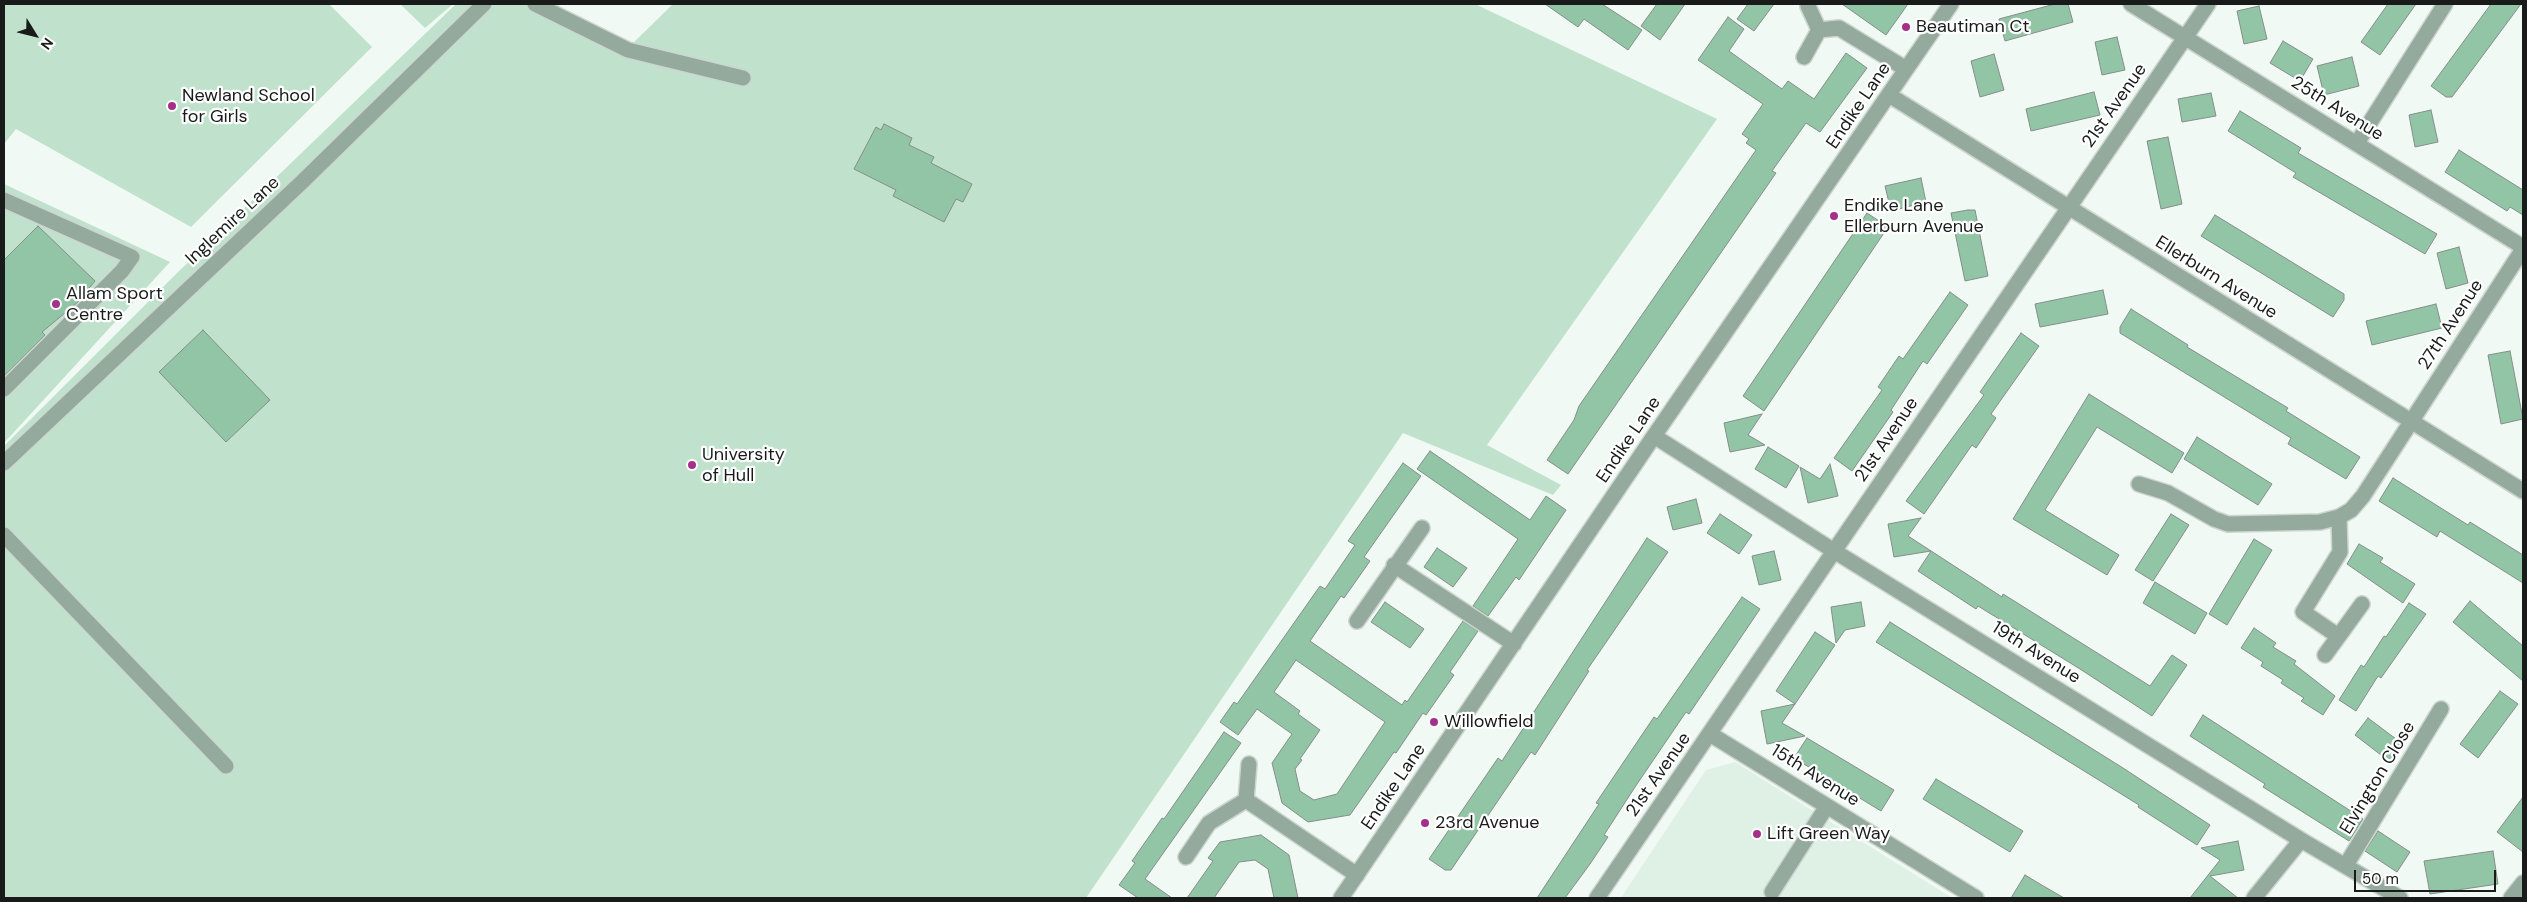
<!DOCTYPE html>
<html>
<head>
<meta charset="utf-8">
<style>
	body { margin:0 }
	#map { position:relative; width:2527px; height:902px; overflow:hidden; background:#f0f9f3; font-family:"DM Sans",sans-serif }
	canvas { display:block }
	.frame { position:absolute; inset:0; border:5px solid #181b19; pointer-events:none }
	.north { position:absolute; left:10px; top:10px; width:50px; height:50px; -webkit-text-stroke:4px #fff; paint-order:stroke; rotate:126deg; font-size:14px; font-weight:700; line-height:20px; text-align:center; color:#181b19 }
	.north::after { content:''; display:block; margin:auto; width:18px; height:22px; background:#181b19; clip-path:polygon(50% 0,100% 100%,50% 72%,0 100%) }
	.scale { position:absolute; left:2354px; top:870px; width:142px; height:22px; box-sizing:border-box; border:2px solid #181b19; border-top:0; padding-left:6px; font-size:15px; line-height:18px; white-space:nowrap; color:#181b19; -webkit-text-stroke:4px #fff; paint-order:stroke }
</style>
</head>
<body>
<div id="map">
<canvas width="2527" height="902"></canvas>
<div class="frame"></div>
<div class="north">N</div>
<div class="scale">50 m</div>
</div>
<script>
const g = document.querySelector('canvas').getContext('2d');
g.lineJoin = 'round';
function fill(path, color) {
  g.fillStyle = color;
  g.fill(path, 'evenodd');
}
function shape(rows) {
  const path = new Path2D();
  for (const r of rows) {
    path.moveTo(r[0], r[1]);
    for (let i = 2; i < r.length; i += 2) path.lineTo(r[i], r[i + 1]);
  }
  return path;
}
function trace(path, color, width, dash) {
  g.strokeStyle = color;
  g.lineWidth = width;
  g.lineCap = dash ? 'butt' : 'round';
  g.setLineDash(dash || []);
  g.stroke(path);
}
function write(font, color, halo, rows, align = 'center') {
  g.font = font + ' "DM Sans",sans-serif';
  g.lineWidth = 4.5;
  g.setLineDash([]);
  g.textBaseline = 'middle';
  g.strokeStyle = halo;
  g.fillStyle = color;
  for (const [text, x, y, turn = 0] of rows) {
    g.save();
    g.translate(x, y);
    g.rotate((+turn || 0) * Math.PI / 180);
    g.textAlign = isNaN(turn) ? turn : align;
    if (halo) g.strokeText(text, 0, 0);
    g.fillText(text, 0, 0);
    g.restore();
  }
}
const built = shape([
	[1735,762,1952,898,1621,898,1706,770]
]);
const green = shape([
	[4,4,329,4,372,47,191,227,16,129,4,144],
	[400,4,453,4,425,28],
	[456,4,547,4,632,44,673,4,1475,4,1717,119,1487,445,1561,485,1553,495,1403,433,1086,898,4,898,4,446,177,273],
	[4,184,170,262,4,443]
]);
const building = shape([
	[1545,4,1602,4,1642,30,1628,50,1584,19,1578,27,1545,4],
	[1657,4,1685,4,1660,40,1641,26,1657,4],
	[1748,4,1774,4,1754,31,1737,19,1748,4],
	[1842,4,1908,4,1886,35,1842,4],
	[2055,4,2068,4,2073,22,2005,41,1999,19,2055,4],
	[2388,4,2416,4,2380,55,2361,42,2388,4],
	[2491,4,2521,4,2452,97,2446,97,2431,86,2491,4],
	[2259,6,2267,39,2244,44,2237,11,2259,6],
	[1728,17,1744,29,1729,51,1782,89,1788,81,1814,99,1846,53,1867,68,1820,132,1806,123,1772,171,1776,173,1568,474,1547,460,1574,420,1579,406,1756,150,1746,143,1749,139,1742,134,1763,104,1698,60,1728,17],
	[2117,37,2125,70,2102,75,2095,42,2117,37],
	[2283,41,2313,59,2300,81,2270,63,2283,41],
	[1994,54,2004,90,1980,97,1971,61,1994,54],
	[2352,57,2359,86,2324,95,2317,66,2352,57],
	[2094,92,2100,115,2031,131,2026,109,2094,92],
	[2211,93,2216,116,2182,122,2178,99,2211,93],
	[2431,110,2438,142,2415,147,2409,115,2431,110],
	[2240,111,2301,148,2298,153,2437,234,2425,254,2293,177,2296,173,2228,131,2240,111],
	[884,124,912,138,909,145,934,157,931,163,972,184,963,202,956,199,944,222,893,196,896,190,854,169,876,127,881,130,884,124],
	[2168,137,2182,204,2161,209,2147,141,2168,137],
	[2459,150,2523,190,2523,215,2510,207,2507,211,2445,172,2459,150],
	[1921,178,1926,202,1891,211,1885,186,1921,178],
	[1968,210,1975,210,1988,276,1965,281,1951,213,1968,210],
	[1867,213,1888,227,1764,411,1743,396,1867,213],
	[2215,215,2344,294,2344,300,2333,317,2201,236,2215,215],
	[38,226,95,281,77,303,42,332,45,335,4,376,4,260,38,226],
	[2459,247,2468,283,2446,289,2437,253,2459,247],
	[2103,290,2108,314,2040,327,2035,304,2103,290],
	[1950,292,1968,305,1927,364,1923,361,1891,410,1893,412,1852,471,1834,458,1882,390,1878,387,1899,356,1903,359,1950,292],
	[2436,304,2442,328,2372,345,2366,321,2436,304],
	[2131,309,2188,345,2187,347,2288,408,2286,411,2360,457,2346,479,2288,444,2291,438,2120,333,2120,327,2131,309],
	[203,330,270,400,226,442,159,372,203,330],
	[2021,333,2039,346,1991,414,1996,418,1976,448,1972,445,1924,514,1906,501,1984,395,1980,392,2021,333],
	[2510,351,2523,419,2501,424,2488,355,2510,351],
	[2089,394,2184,453,2172,473,2097,427,2045,510,2119,555,2107,575,2013,519,2089,394],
	[1762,414,1748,435,1765,445,1730,452,1724,423,1762,414],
	[2197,437,2272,484,2258,505,2184,459,2197,437],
	[1768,447,1799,466,1786,488,1755,469,1768,447],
	[1430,451,1530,520,1546,496,1566,510,1519,580,1516,577,1488,616,1473,606,1518,539,1417,469,1430,451],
	[1403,463,1421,476,1364,557,1370,561,1344,598,1341,596,1310,641,1402,705,1405,700,1407,702,1463,621,1478,631,1450,672,1454,675,1426,715,1423,713,1396,753,1394,752,1350,815,1308,822,1282,803,1272,763,1292,734,1257,709,1238,735,1220,722,1234,702,1237,704,1320,586,1325,589,1355,545,1348,541,1403,463],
	[1296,660,1385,722,1337,794,1314,800,1300,791,1295,769,1302,760,1300,759,1320,730,1298,714,1300,711,1274,692,1296,660],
	[1830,464,1838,496,1808,503,1800,467,1820,479,1830,464],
	[2393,478,2468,525,2470,522,2523,555,2523,583,2440,531,2437,537,2379,501,2393,478],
	[1696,499,1702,523,1673,530,1667,507,1696,499],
	[1720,514,1752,535,1739,554,1707,533,1720,514],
	[2171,514,2189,525,2153,581,2135,570,2171,514],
	[1921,518,1908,536,2002,597,2003,594,2150,686,2172,655,2187,665,2152,716,2080,669,1978,606,1976,609,1918,571,1931,551,1894,557,1888,524,1921,518],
	[1647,538,1668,552,1587,670,1589,671,1535,755,1531,752,1451,870,1445,870,1429,859,1498,758,1502,761,1647,538],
	[2254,539,2272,550,2227,625,2209,614,2254,539],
	[2359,544,2383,558,2380,562,2415,584,2403,603,2347,564,2359,544],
	[1437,548,1467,568,1453,587,1424,567,1437,548],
	[1774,551,1781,580,1759,585,1752,556,1774,551],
	[2155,582,2207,613,2195,634,2143,603,2155,582],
	[1742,597,1760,609,1689,714,1686,712,1635,787,1604,835,1608,837,1590,864,1565,898,1537,898,1599,804,1596,803,1654,717,1657,719,1742,597],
	[2470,601,2523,646,2523,681,2453,622,2470,601],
	[1385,602,1424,629,1410,648,1371,622,1385,602],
	[1861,602,1865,626,1845,630,1836,643,1831,607,1861,602],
	[2409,603,2426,614,2381,678,2378,676,2356,711,2339,700,2361,665,2364,667,2384,636,2386,637,2409,603],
	[1890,622,2123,768,2210,825,2197,845,2138,807,2139,805,1876,642,1890,622],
	[2254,628,2276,643,2273,647,2296,661,2294,664,2335,696,2323,715,2301,701,2304,698,2281,683,2283,680,2261,666,2263,662,2241,648,2254,628],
	[1815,632,1835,645,1795,704,1776,691,1815,632],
	[2500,691,2518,704,2478,758,2460,744,2500,691],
	[1795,704,1782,723,1805,736,1767,744,1761,711,1795,704],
	[2203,715,2363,819,2349,841,2263,787,2265,784,2190,736,2203,715],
	[2368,718,2404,745,2390,762,2355,735,2368,718],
	[1224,732,1241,743,1145,879,1172,898,1138,898,1119,885,1135,863,1132,861,1162,818,1164,819,1224,732],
	[1807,738,1894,790,1881,811,1794,758,1807,738],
	[1936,779,2023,831,2010,852,1923,799,1936,779],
	[2523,797,2523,852,2497,832,2523,797],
	[2378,831,2410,852,2397,872,2365,851,2378,831],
	[1261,835,1289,855,1298,898,1274,898,1268,869,1255,860,1239,862,1214,898,1187,898,1213,861,1208,858,1220,842,1261,835],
	[2238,841,2244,870,2210,876,2238,898,2190,898,2220,860,2201,848,2238,841],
	[2493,851,2498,884,2430,894,2424,861,2493,851],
	[2025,875,2040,884,2064,898,2011,898,2025,875]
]);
const minor = shape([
	[535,4,628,50,743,78],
	[2131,4,2523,247],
	[1819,30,1839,28,1906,69],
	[1804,57,1819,30,1808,6],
	[1889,95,2523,491],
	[2357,143,2445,4],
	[4,200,132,257,122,271,4,389],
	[1654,436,1834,551,2301,840,2400,898],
	[4,463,303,181,484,4],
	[2139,484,2168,493,2214,519,2228,524,2320,522,2339,517,2351,510,2363,496,2523,249],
	[4,535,226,766],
	[1394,565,1514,644],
	[1357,621,1422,528],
	[2338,636,2303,612,2340,552,2339,517],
	[2325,655,2362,604],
	[1710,734,1976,898],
	[1246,800,1357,875],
	[1186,857,1209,823,1246,800,1249,764],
	[2346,865,2441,709],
	[1772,892,1827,806],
	[1341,898,1654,436,1951,4],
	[1597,898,2208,4],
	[2254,898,2301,840],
	[2511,898,2523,883]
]);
const markers = [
	[1906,27,5,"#a4308a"],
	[172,106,5,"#a4308a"],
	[1834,216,5,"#a4308a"],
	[56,304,5,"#a4308a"],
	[692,465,5,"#a4308a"],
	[1434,722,5,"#a4308a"],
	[1425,823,5,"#a4308a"],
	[1757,834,5,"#a4308a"]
];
const poiNames = [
	["Beautiman Ct",1916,27],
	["Newland School",182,96],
	["for Girls",182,117],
	["Endike Lane",1844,206],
	["Ellerburn Avenue",1844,227],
	["Allam Sport",66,294],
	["Centre",66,315],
	["University",702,455],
	["of Hull",702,476],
	["Willowfield",1444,722],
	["23rd Avenue",1435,823],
	["Lift Green Way",1767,834]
];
const streetNames = [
	["Endike Lane",1859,106,-56],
	["21st Avenue",2115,106,-55],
	["25th Avenue",2337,109,32],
	["Inglemire Lane",233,221,-43],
	["Ellerburn Avenue",2216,278,32],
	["27th Avenue",2451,325,-57],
	["Endike Lane",1629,440,-56],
	["21st Avenue",1887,440,-56],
	["19th Avenue",2036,653,32],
	["21st Avenue",1659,775,-55],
	["15th Avenue",1815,776,32],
	["Elvington Close",2378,778,-59],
	["Endike Lane",1394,787,-56]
];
fill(built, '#dff0e5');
fill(green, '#c0e2cd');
fill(building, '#91c5a6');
trace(building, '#858e89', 1);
trace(minor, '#cdd5d0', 18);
trace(minor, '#93aa9c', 15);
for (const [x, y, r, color] of markers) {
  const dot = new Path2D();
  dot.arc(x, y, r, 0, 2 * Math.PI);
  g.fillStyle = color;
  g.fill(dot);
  trace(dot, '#fff', 2);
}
write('18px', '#181b19', '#fff', poiNames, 'left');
write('18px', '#181b19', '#fff', streetNames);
</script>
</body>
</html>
